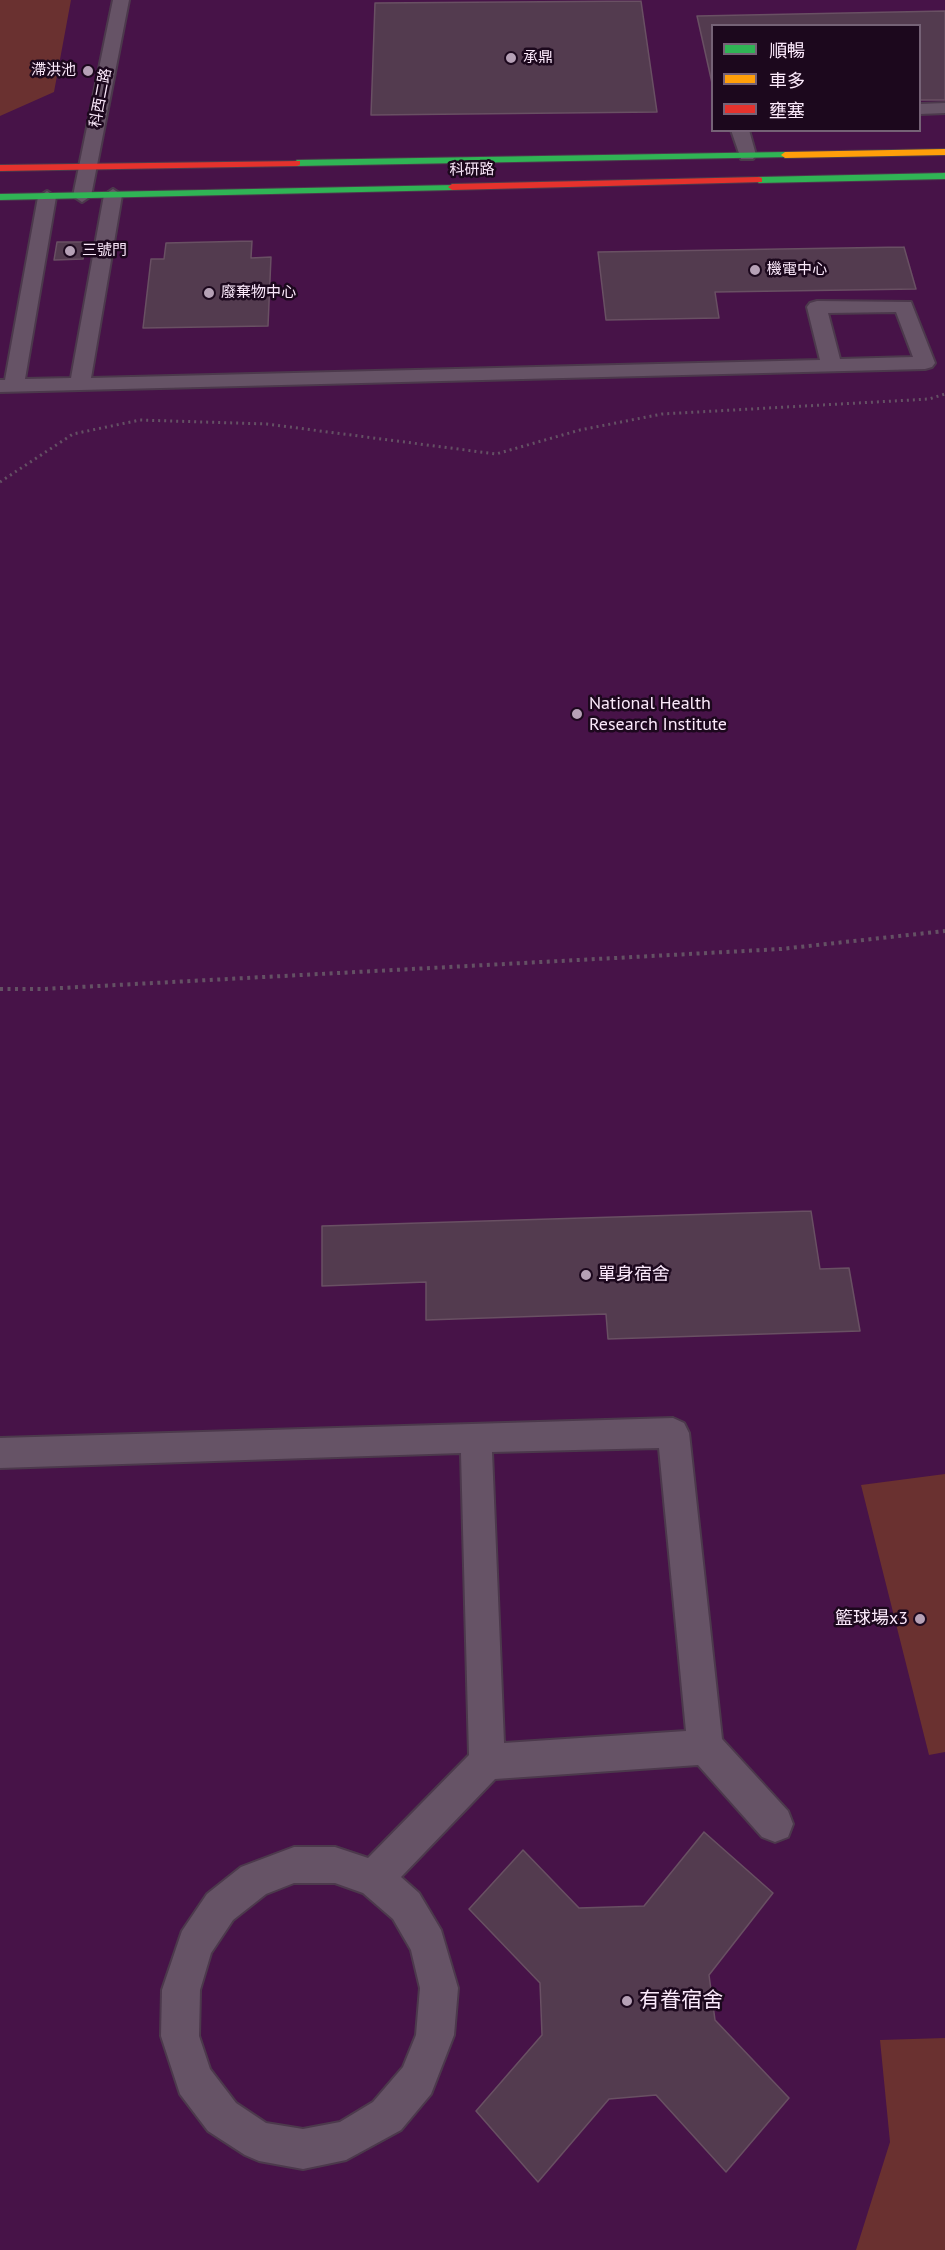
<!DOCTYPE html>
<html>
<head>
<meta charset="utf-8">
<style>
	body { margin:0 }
	#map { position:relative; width:945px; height:2250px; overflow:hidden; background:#361b36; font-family:"PT Sans","Noto Sans TC",sans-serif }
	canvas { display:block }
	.legend { position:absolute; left:711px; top:24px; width:210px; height:108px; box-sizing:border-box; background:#1c081d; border:2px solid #756276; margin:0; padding:8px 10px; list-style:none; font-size:18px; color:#fbe9fb }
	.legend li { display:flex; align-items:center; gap:12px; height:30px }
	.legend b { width:30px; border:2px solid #756276 }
</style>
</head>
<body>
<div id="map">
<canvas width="945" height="2250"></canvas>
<ul class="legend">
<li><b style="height:8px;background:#30b455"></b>順暢</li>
<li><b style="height:8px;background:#ff9f0a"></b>車多</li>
<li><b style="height:8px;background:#e5322d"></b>壅塞</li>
</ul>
</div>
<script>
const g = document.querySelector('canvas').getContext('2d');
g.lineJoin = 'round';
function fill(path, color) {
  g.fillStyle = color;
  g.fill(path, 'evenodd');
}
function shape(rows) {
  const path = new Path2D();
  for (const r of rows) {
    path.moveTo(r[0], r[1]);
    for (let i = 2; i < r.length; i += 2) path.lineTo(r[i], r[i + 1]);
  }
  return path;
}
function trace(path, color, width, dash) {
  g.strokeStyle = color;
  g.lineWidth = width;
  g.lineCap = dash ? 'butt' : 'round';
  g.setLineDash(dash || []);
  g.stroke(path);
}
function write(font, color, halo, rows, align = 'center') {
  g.font = font + ' "PT Sans","Noto Sans TC",sans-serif';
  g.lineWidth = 5;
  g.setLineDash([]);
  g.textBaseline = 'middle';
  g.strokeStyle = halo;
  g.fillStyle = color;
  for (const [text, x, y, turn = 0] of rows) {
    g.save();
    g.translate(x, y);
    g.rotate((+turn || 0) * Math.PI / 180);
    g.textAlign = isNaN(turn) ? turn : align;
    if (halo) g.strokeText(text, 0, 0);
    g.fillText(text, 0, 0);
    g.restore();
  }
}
const built = shape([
	[0,0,945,0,945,2250,0,2250],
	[712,26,920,26,920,130,712,130]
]);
const green = shape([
	[0,0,71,0,54,92,0,116],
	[945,1474,945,1752,929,1755,861,1485],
	[945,2038,945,2250,856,2250,890,2142,880,2040]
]);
const building = shape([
	[641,1,657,112,371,115,375,3,641,1],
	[945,11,945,100,920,100,920,26,712,26,712,83,697,16,945,11],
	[252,241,251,258,271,257,268,326,143,328,151,259,164,259,166,243,252,241],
	[57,242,86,242,83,259,54,260,57,242],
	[904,247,916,289,715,292,719,318,606,320,598,252,904,247],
	[811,1211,820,1269,849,1268,860,1331,608,1339,606,1314,426,1320,426,1282,322,1286,322,1226,811,1211],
	[704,1832,773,1893,709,1975,715,2020,789,2098,726,2172,656,2095,609,2099,538,2182,476,2111,542,2035,540,1983,469,1909,523,1850,579,1908,644,1906,704,1832]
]);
const pathFar1 = shape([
	[0,482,73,434,140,420,267,424,496,454,580,430,662,414,929,399,945,394]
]);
const path = shape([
	[0,989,43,989,781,949,945,931]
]);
const lane = shape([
	[113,0,129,0,91,196,82,202,73,196,113,0],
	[945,103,945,113,920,114,920,104,945,103],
	[731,130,749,130,756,155,753,159,741,159,731,130],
	[113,189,122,195,91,378,820,360,807,307,810,303,817,301,911,302,935,363,932,367,925,369,0,392,0,380,5,380,38,197,47,191,56,197,25,379,71,378,104,195,113,189],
	[896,312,913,357,840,359,828,313,896,312],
	[673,1418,684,1423,689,1433,722,1739,788,1811,793,1824,788,1837,775,1842,762,1837,698,1765,495,1779,401,1877,419,1893,441,1930,458,1988,454,2035,431,2094,401,2130,346,2160,303,2169,259,2161,245,2155,208,2131,180,2094,161,2036,162,1990,182,1931,207,1894,241,1867,294,1847,335,1847,368,1858,469,1755,461,1453,0,1468,0,1438,673,1418],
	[659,1448,686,1731,504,1743,492,1452,659,1448],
	[294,1883,335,1883,363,1893,393,1919,411,1950,420,1988,416,2035,403,2067,373,2102,340,2122,303,2129,266,2123,236,2103,210,2069,199,2036,200,1990,211,1953,233,1920,266,1894,294,1883]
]);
const fast = shape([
	[785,152,789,155,788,157,297,166,293,163,297,160,785,152],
	[945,173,945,179,759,183,755,180,759,177,945,173],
	[455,185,456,187,452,190,0,200,0,194,455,185]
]);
const slow = shape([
	[945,149,945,155,785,158,781,155,785,152,945,149]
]);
const jam = shape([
	[300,161,300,165,297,166,0,171,0,165,300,161],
	[759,177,762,178,762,182,452,190,448,187,452,184,759,177]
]);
const markers = [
	[511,58,6,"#b6a1b6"],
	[88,71,6,"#b6a1b6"],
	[70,251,6,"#b6a1b6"],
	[755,270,6,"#b6a1b6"],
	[209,293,6,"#b6a1b6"],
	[577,714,6,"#b6a1b6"],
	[586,1275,6,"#b6a1b6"],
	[920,1619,6,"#b6a1b6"],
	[627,2001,6,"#b6a1b6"]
];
const farPoinames = [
	["承鼎",523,58],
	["滯洪池",76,71,"right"],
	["三號門",82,251],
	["機電中心",767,270],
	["廢棄物中心",221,293]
];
const farStreetnames = [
	["科西二路",101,98,-79],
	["科研路",472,170,-1]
];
const poiNames = [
	["National Health",589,704],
	["Research Institute",589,725],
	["單身宿舍",598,1275],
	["籃球場x3",908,1619,"right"]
];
const nearPoinames = [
	["有眷宿舍",639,2001]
];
fill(built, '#471348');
fill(green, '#6a3130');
fill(building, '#533b4f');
trace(building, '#695063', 1.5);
trace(lane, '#4c394c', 4);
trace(fast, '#4c394c', 2);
trace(slow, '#4c394c', 2);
trace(jam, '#4c394c', 2);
trace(pathFar1, '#645164', 3, [2, 4]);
trace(path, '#645164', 4, [3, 4.5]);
fill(lane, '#665366');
fill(fast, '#30b455');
fill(slow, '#ff9f0a');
fill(jam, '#e5322d');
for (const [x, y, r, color] of markers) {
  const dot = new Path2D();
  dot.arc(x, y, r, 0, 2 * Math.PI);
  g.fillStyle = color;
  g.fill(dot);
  trace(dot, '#1c081d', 2);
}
write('15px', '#fbe9fb', '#1c081d', farPoinames, 'left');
write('15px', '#fbe9fb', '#1c081d', farStreetnames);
write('18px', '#fbe9fb', '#1c081d', poiNames, 'left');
write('21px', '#fbe9fb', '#1c081d', nearPoinames, 'left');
</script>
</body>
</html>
